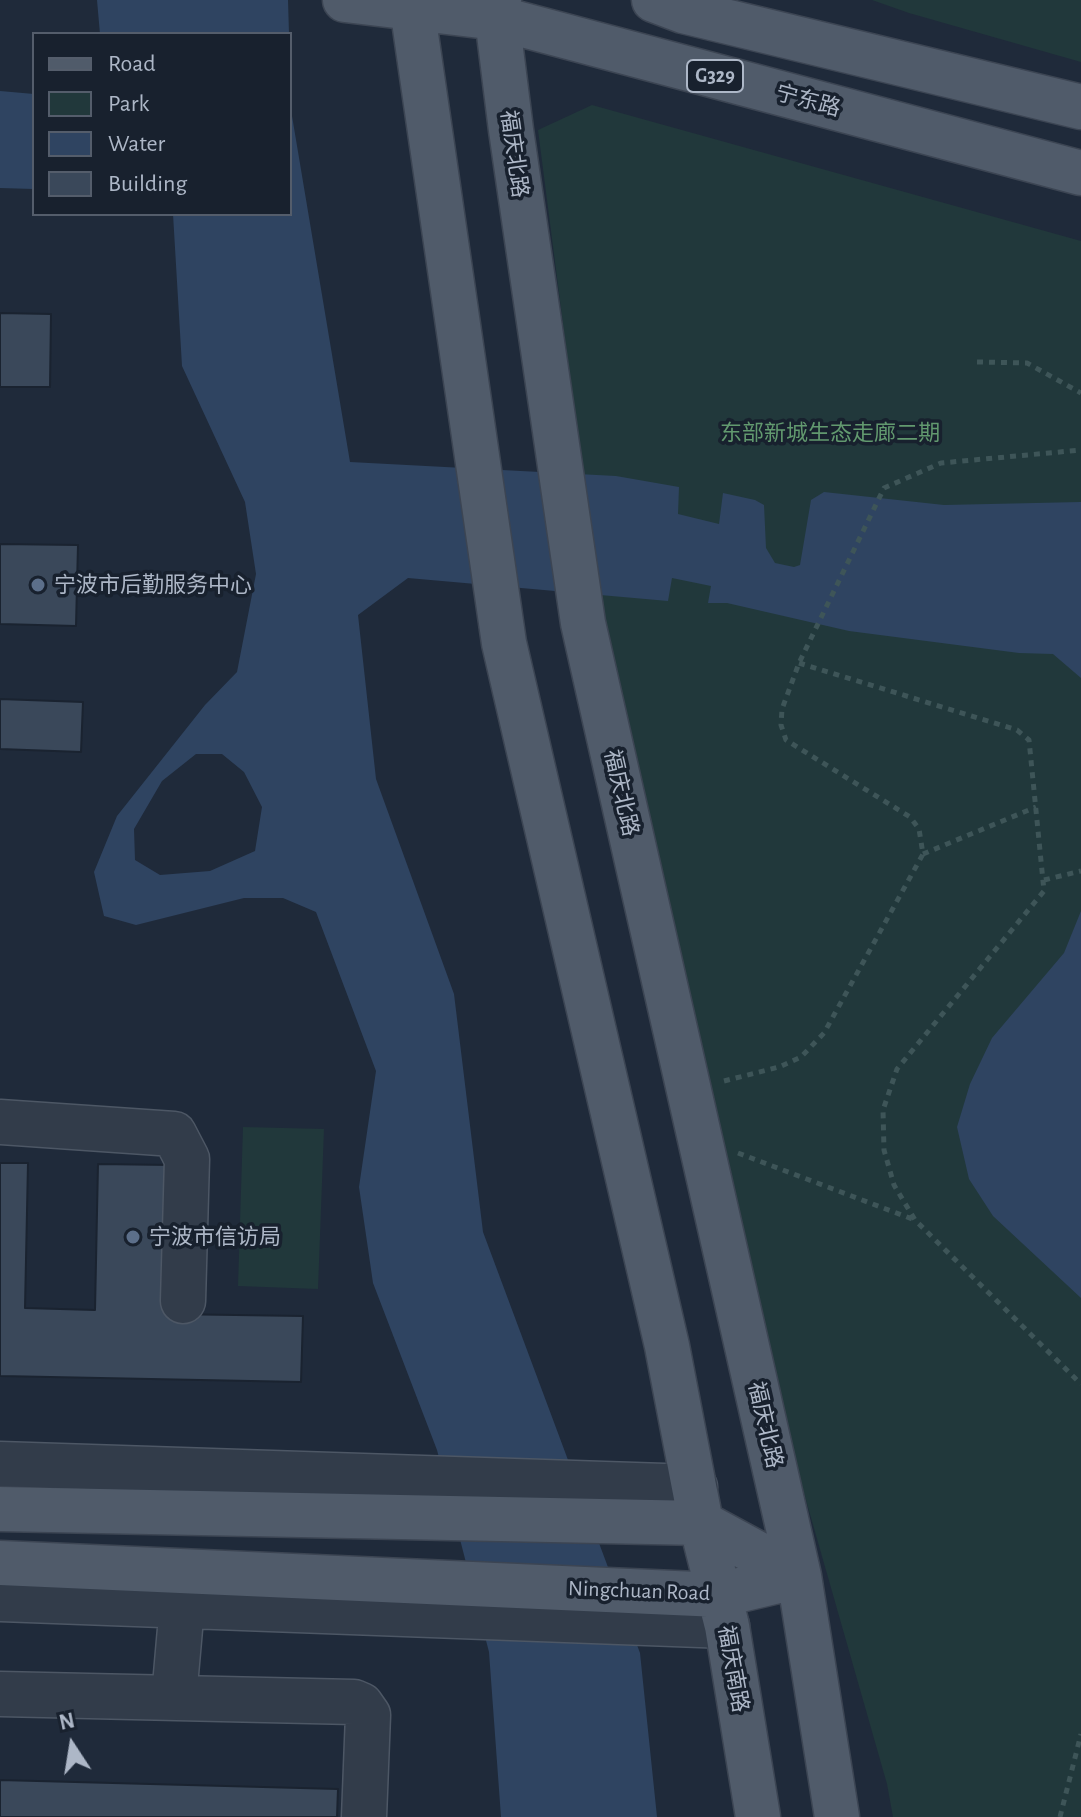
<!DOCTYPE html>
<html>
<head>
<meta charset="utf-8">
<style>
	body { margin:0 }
	#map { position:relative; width:1081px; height:1817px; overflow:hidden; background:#1f2a3a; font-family:"Alegreya Sans",sans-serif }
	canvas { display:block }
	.legend { position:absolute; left:32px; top:32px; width:260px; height:184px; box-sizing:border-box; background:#18212e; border:2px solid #545d6b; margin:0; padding:10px 14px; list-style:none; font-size:24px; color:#adb7c7 }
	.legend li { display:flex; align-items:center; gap:16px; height:40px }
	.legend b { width:40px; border:2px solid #545d6b }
	.north { position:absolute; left:32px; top:1705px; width:80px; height:80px; -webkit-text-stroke:6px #18212e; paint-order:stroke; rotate:348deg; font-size:22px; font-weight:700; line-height:32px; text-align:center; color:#adb7c7 }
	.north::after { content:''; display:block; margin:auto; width:28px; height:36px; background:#adb7c7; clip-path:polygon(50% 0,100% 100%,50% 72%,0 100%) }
</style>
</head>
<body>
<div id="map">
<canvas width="1081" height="1817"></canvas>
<ul class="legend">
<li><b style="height:10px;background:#505b6a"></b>Road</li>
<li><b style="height:22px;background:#21383b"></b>Park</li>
<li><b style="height:22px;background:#2f4461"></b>Water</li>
<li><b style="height:22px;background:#3a485a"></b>Building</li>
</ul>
<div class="north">N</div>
</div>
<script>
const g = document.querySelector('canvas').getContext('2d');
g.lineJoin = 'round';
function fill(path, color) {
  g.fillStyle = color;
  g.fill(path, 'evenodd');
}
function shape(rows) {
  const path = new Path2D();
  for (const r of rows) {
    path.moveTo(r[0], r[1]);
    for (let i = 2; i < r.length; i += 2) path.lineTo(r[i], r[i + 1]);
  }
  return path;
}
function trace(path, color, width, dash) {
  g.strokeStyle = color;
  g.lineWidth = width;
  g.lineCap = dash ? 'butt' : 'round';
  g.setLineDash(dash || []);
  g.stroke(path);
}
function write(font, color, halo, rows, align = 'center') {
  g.font = font + ' "Alegreya Sans","Noto Sans SC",sans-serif';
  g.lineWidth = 7;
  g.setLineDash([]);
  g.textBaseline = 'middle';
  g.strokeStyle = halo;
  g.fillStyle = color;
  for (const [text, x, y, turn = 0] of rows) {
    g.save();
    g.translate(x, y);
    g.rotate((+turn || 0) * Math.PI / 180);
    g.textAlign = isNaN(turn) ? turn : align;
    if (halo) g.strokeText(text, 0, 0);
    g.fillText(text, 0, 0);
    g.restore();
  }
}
const green = shape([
	[872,0,1081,0,1081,62,909,13],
	[592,105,1081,241,1081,1817,893,1817,887,1784,764,1353,598,596,538,130],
	[243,1127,324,1129,318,1289,238,1286]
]);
const water = shape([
	[97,0,288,0,289,34,100,34],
	[290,55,292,116,350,462,616,476,679,487,678,514,719,524,723,493,755,500,764,505,766,548,775,563,794,567,800,565,811,500,824,492,944,505,1081,502,1081,678,1053,654,1019,653,849,631,727,603,708,603,711,586,672,578,668,601,408,578,358,615,376,779,454,994,483,1232,640,1653,657,1817,501,1817,489,1652,437,1450,373,1283,359,1187,376,1071,316,912,283,898,244,898,136,925,104,916,94,872,117,816,205,705,237,672,256,574,245,502,182,366,173,214,290,214],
	[196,754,222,754,244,772,262,807,255,851,210,871,160,875,135,860,134,829,162,781],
	[0,91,34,94,34,189,0,188],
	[1081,911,1081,1298,993,1216,969,1179,957,1127,970,1084,992,1038,1064,953]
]);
const building = shape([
	[0,313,51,314,50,387,0,387,0,313],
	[0,544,78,545,76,626,0,624,0,544],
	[0,699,83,702,81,752,0,749,0,699],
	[0,1163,28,1163,25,1308,95,1310,98,1164,171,1165,168,1314,303,1316,301,1382,0,1376,0,1163],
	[0,1780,338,1789,337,1817,0,1817,0,1780]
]);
const path = shape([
	[977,362,1027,363,1081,393],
	[799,663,1017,730,1029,740,1044,891,897,1069,883,1110,884,1150,894,1185,915,1220,1081,1384],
	[923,854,1036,807],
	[1044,880,1081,871],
	[724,1081,779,1067,801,1057,824,1033,923,854,919,829,910,817,786,740,781,725,782,709,799,663,884,488,941,463,1081,450],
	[738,1153,915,1220],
	[1060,1817,1081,1734]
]);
const minor = shape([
	[0,1122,174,1134,187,1159,183,1301],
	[0,1464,695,1487],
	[0,1599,727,1626],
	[0,1694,354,1702,361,1705,368,1715,364,1817],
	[174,1697,182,1606]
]);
const major = shape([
	[345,0,497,18,1081,173],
	[411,0,504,643,667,1346,701,1523,727,1626,758,1817],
	[499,0,497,18,511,130,583,623,799,1576,837,1817],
	[654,0,683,11,1081,107],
	[0,1509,701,1523,799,1576],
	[0,1563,719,1595,799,1576]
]);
const markers = [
	[38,585,8,"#5c6f8a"],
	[133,1237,8,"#5c6f8a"]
];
const shields = [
	[715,76,56]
];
const shieldNames = [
	["G329",715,76]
];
const streetNames = [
	["宁东路",808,101,15],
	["福庆北路",514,154,82],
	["福庆北路",621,793,77],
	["福庆北路",765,1425,77],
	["Ningchuan Road",639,1591,2],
	["福庆南路",733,1669,80]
];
const parkNames = [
	["东部新城生态走廊二期",830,433]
];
const poiNames = [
	["宁波市后勤服务中心",54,585],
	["宁波市信访局",149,1237]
];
fill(green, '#21383b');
fill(water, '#2f4461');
fill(building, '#3a485a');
trace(building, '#1a2330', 2);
trace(minor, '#4d5765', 47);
trace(major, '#3c4553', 47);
trace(path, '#3e5558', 5, [6, 6]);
trace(minor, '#323c4a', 44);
trace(major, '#505b6a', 44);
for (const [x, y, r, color] of markers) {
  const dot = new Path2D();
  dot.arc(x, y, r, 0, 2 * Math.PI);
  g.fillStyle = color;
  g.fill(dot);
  trace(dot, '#18212e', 3);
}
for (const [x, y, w] of shields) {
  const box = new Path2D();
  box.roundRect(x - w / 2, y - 16, w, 32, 6);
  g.fillStyle = '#18212e';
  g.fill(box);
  trace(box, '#adb7c7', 2);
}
write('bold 20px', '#adb7c7', null, shieldNames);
write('22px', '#adb7c7', '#18212e', streetNames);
write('22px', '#62996f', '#18212e', parkNames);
write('22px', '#adb7c7', '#18212e', poiNames, 'left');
</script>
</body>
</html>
